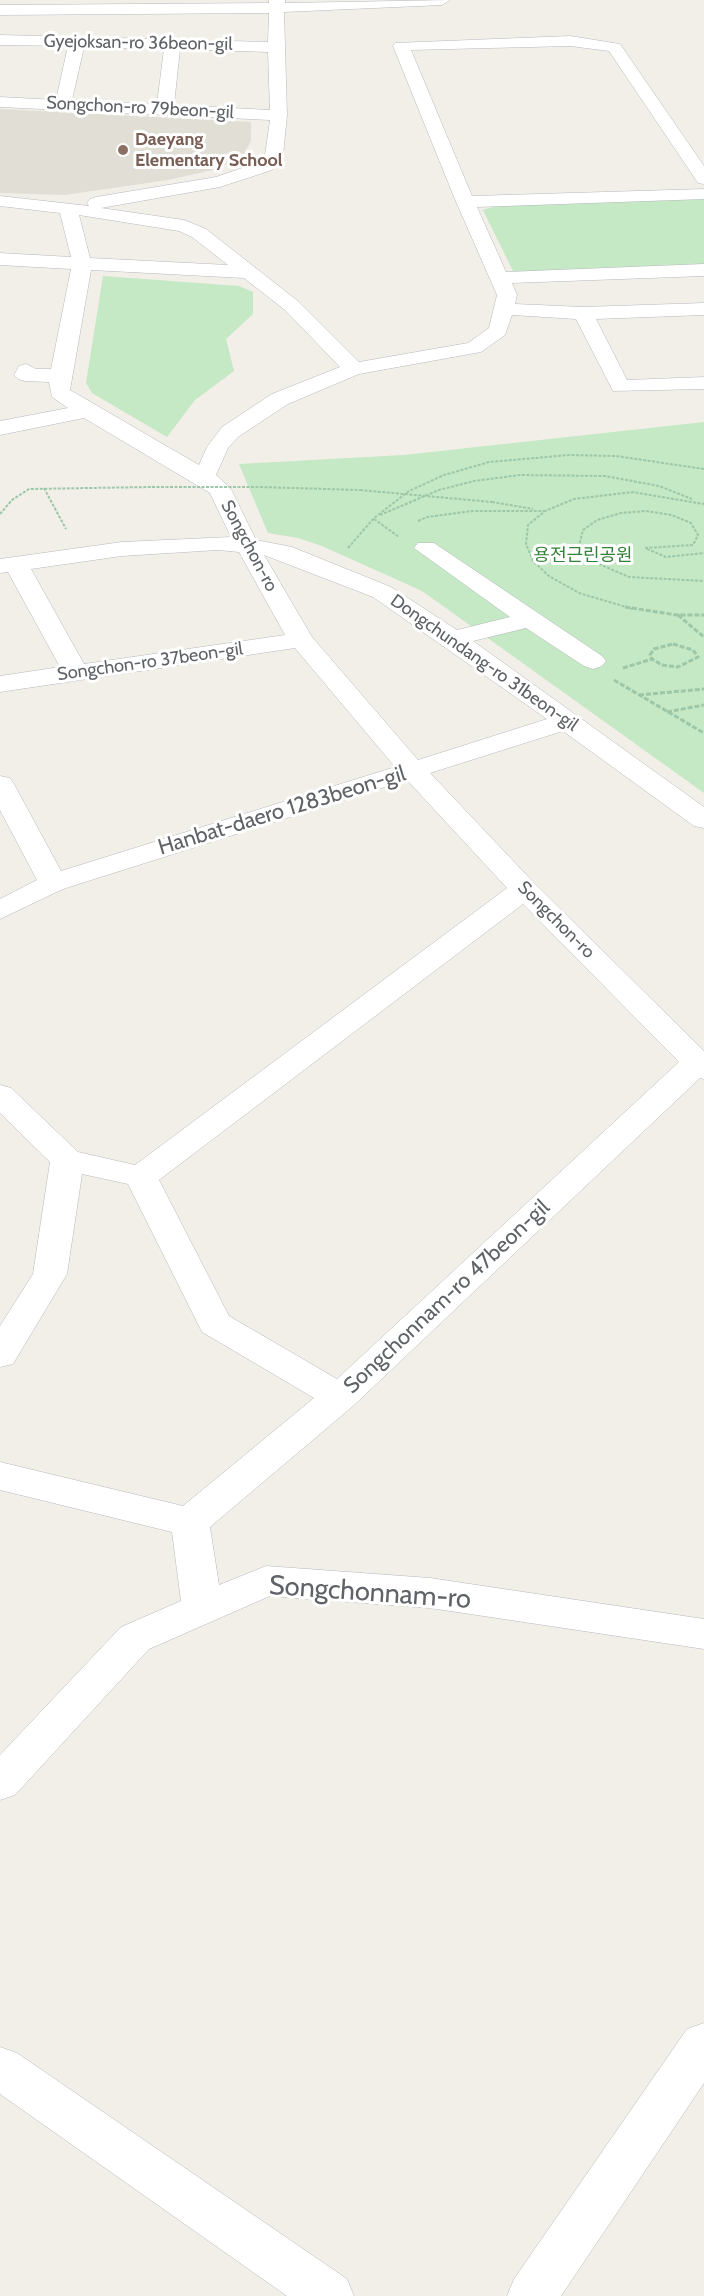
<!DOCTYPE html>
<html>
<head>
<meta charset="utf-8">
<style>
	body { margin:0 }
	canvas { display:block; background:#f1efe8 }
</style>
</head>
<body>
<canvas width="704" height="2296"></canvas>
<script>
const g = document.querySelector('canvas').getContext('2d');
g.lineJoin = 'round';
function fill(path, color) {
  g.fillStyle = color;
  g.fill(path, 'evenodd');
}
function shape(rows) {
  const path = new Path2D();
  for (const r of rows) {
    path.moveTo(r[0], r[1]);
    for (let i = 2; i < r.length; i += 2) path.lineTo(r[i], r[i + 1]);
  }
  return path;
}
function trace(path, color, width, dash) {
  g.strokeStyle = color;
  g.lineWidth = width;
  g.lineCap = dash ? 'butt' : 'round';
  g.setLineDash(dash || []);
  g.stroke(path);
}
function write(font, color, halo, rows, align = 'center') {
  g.font = font + ' Cabin,"Noto Sans KR",sans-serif';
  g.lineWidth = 6;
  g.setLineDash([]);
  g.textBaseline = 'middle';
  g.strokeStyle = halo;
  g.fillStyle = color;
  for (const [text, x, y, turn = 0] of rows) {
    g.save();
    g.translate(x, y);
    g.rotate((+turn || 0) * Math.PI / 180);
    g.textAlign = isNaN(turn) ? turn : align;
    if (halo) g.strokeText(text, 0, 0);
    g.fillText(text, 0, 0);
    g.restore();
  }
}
const education = shape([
	[0,109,251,122,251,141,241,159,213,170,168,180,65,195,0,193]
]);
const green = shape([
	[704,199,704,266,514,273,483,210,499,205],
	[103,276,239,286,253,292,253,314,226,339,234,371,195,400,167,437,92,393,86,383],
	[704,422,704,793,422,591,322,546,298,538,268,533,239,464,404,455]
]);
const pathFar1 = shape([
	[260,487,360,490],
	[44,488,66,529],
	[492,502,533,509],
	[0,514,12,500,29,489,152,487],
	[380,515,439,490,474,481,520,475,605,476,659,486,692,499],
	[374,519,399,537],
	[418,521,427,517,472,511,544,511],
	[348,548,374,518,409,491,444,475,489,462,569,455,616,456,704,469],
	[645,548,693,545,698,535,691,523,672,515,646,511,621,513,597,520,583,530,580,542,585,553,599,564,629,577,704,581],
	[647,549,666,557,704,553],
	[633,609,579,593,549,576,533,561,526,544,528,525,545,511,574,499,633,492,704,504]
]);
const path = shape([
	[625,607,677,615,704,615],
	[678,615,704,637],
	[673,644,693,650,698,657,678,667,662,665,652,659,650,655,654,649,673,644],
	[623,668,652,659],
	[614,680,704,733],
	[639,695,704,689],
	[667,712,704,705]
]);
const minor = shape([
	[269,0,285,0,285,3,450,0,442,5,284,12,287,115,283,155,272,170,220,187,101,208,184,220,206,229,299,302,359,362,468,343,489,328,497,295,454,197,393,46,395,43,570,36,620,44,704,166,704,184,698,183,609,51,570,46,411,50,472,196,704,189,704,199,477,207,506,272,704,264,704,276,512,283,517,295,515,304,583,307,704,303,704,315,596,319,627,380,704,377,704,389,613,391,576,319,512,315,505,335,481,352,359,374,288,404,238,437,228,448,216,475,231,489,256,540,292,547,391,587,457,630,510,617,414,548,418,543,434,543,602,656,606,661,602,666,593,669,584,666,526,628,473,641,704,807,704,828,694,826,563,731,430,773,534,883,704,1051,704,1079,700,1078,353,1406,210,1527,219,1585,266,1566,430,1578,704,1619,704,1649,430,1608,270,1596,149,1649,15,1795,0,1800,0,1755,121,1627,181,1601,172,1532,0,1490,0,1462,183,1506,314,1398,202,1332,128,1184,82,1174,67,1274,13,1364,0,1367,0,1326,33,1274,50,1162,0,1113,0,1085,11,1088,78,1152,135,1165,507,888,407,780,63,889,0,919,0,899,37,880,0,810,0,776,10,778,14,784,61,871,395,767,295,648,0,692,0,676,60,667,8,572,0,573,0,559,122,542,231,537,210,493,84,418,0,435,0,421,68,408,52,397,49,382,25,381,18,379,14,375,19,366,26,364,36,369,51,369,71,269,0,265,0,253,71,257,60,213,0,206,0,196,89,206,87,203,90,199,96,197,216,177,260,162,265,155,270,120,0,107,0,97,56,100,68,46,0,45,0,35,268,42,269,13,0,15,0,5,269,3,269,0],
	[84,47,164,49,157,104,72,100,84,47],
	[180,49,268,52,270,110,174,105,180,49],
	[79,215,179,231,192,237,228,265,90,258,79,215],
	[91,270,244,278,285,310,340,367,272,394,222,427,207,447,199,465,70,390,91,270],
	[218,550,239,552,285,635,84,664,31,569,122,556,218,550],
	[264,555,373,597,547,719,418,760,312,637,264,555],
	[523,904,679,1062,337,1379,229,1316,159,1180,523,904],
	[704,2023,704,2083,561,2296,507,2296,514,2279,687,2029,704,2023],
	[0,2047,17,2053,347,2279,354,2296,287,2296,0,2094,0,2047]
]);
const pathBridge = shape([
	[152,487,260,487],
	[360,490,492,502]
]);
const markers = [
	[123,150,6,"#8d6e63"]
];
const farStreetnames = [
	["Gyejoksan-ro 36beon-gil",138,43,1],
	["Songchon-ro 79beon-gil",140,108,3],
	["Songchon-ro",249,546,62],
	["Songchon-ro 37beon-gil",150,662,-8],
	["Dongchundang-ro 31beon-gil",484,663,35],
	["Songchon-ro",556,920,45]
];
const farEducationnames = [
	["Daeyang",135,140],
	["Elementary School",135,161]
];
const farParknames = [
	["용전근린공원",583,556]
];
const streetNames = [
	["Hanbat-daero 1283beon-gil",282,811,-17],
	["Songchonnam-ro 47beon-gil",447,1297,-43]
];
const nearStreetnames = [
	["Songchonnam-ro",370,1593,4]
];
fill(education, '#e1ded6');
fill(green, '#c5e8c5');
trace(minor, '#b5b8bc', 1);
trace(pathFar1, '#9cc7a9', 2, [3, 1.5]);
trace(path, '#9cc7a9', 3, [5, 2]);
fill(minor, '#fff');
trace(pathBridge, '#9cc7a9', 2, [3, 1.5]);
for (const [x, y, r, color] of markers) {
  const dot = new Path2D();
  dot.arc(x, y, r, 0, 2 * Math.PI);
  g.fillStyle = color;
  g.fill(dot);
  trace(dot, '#fff', 2);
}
write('18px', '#5f6368', '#fff', farStreetnames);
write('bold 18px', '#785e54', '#fff', farEducationnames, 'left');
write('18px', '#348238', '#fff', farParknames);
write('22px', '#5f6368', '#fff', streetNames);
write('27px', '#5f6368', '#fff', nearStreetnames);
</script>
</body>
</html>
